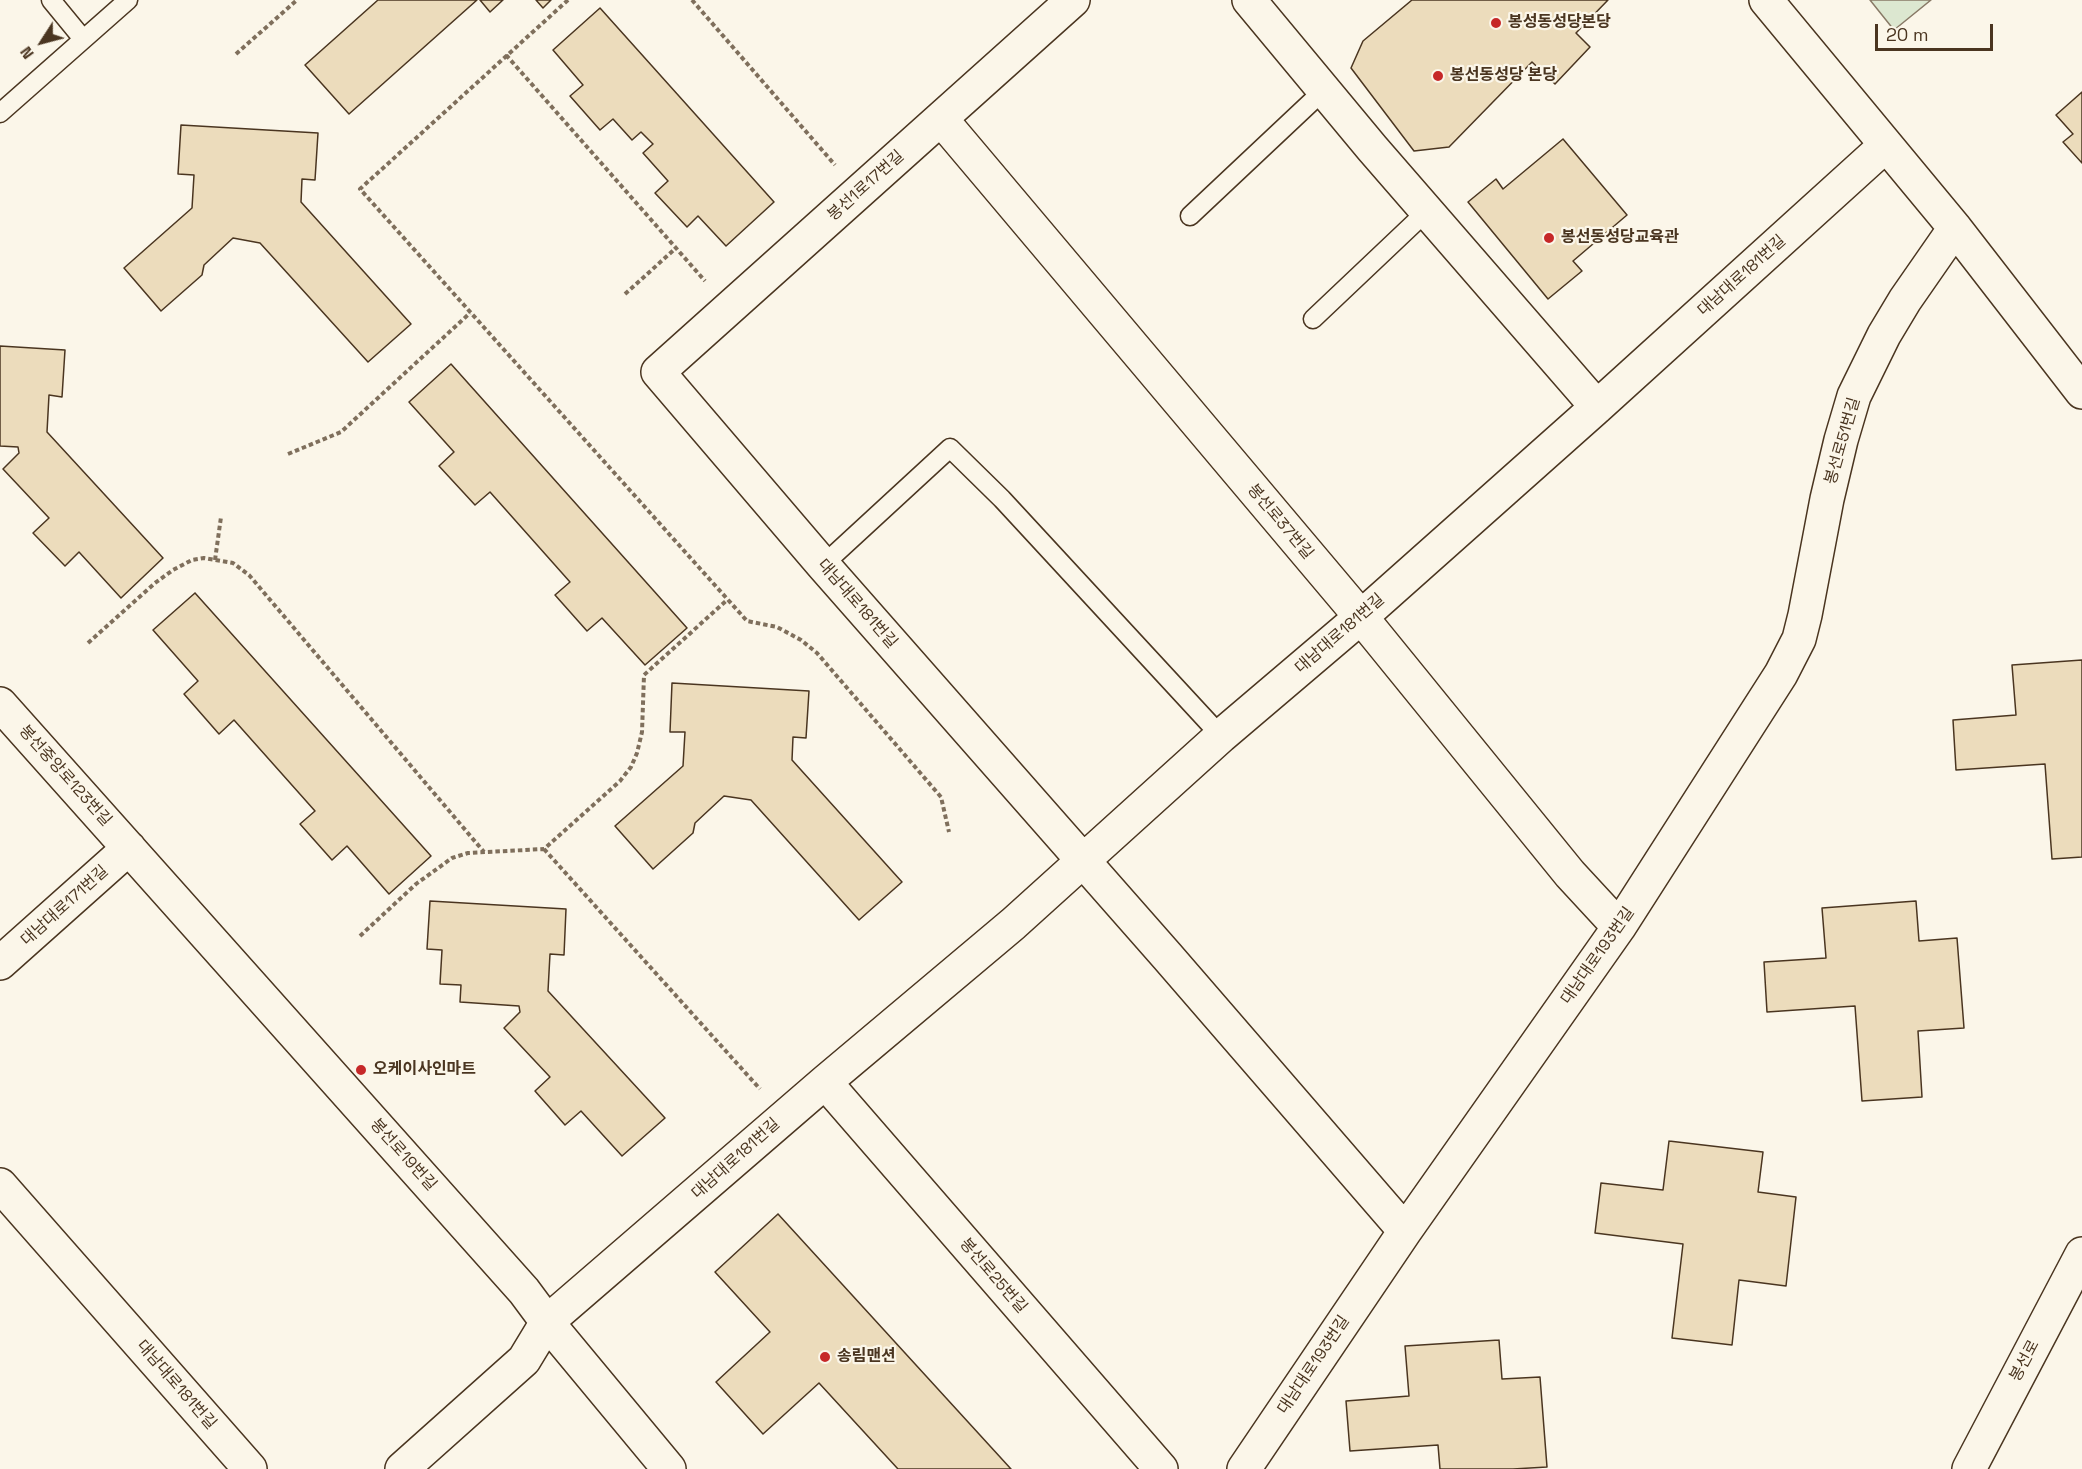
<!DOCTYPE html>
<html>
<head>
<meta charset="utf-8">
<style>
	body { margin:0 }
	#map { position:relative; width:2082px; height:1469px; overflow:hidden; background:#fbf6e9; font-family:"Space Grotesk",sans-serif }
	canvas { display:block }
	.north { position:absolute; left:12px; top:12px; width:60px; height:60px; -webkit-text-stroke:4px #fbf6e9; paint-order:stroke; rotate:234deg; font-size:16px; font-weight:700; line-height:24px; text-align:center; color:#4a3520 }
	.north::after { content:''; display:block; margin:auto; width:21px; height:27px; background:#4a3520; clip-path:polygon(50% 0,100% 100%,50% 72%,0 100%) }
	.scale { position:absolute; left:1875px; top:24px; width:118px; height:27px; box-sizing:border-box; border:3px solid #4a3520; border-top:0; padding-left:8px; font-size:18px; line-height:21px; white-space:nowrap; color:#4a3520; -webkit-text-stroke:4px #fbf6e9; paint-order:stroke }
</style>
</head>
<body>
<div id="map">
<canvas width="2082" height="1469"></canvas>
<div class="north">N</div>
<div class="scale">20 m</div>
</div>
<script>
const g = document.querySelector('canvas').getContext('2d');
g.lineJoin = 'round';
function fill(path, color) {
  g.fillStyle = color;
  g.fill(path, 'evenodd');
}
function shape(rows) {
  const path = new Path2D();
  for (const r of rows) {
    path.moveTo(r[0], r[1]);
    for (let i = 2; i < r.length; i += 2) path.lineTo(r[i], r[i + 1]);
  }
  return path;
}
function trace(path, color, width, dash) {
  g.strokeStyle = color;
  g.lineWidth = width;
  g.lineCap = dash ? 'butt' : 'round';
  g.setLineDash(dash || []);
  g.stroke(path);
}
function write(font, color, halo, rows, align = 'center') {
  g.font = font + ' "Space Grotesk","Noto Sans KR",sans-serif';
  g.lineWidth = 4.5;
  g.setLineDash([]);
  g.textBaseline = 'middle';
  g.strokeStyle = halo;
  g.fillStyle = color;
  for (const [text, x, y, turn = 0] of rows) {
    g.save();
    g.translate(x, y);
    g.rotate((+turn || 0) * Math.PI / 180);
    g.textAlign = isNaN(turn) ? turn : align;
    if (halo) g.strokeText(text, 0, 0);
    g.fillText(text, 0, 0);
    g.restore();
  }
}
const green = shape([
	[1870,0,1931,0,1894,30,1870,0]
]);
const building = shape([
	[378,0,477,0,349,114,305,65,378,0],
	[480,0,503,0,490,12,480,0],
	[536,0,551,0,543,8,536,0],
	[1412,0,1608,0,1576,33,1590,47,1555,84,1532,62,1449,147,1414,151,1351,68,1363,41,1412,0],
	[600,8,774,202,726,246,698,216,687,227,655,193,668,181,643,153,653,144,641,132,632,140,613,119,600,130,570,96,583,85,553,50,600,8],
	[2082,92,2082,163,2063,142,2073,134,2056,115,2082,92],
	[181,125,318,133,315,180,302,179,301,202,411,324,368,362,260,243,233,238,204,265,202,275,161,311,124,268,192,208,194,175,178,174,181,125],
	[1563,139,1627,215,1573,261,1582,271,1548,299,1468,202,1496,179,1503,189,1563,139],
	[0,346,65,350,62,397,49,395,47,432,163,558,121,598,79,552,65,566,33,533,49,518,3,469,19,453,18,447,0,446,0,346],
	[451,364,687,628,645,665,602,618,587,631,555,595,570,582,490,492,475,505,439,466,454,452,409,402,451,364],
	[195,593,431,856,389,894,347,846,332,860,300,824,315,811,234,720,219,734,184,694,198,681,153,630,195,593],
	[2082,660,2082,857,2052,859,2045,764,1956,770,1953,720,2016,715,2012,665,2082,660],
	[672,683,809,691,806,738,793,737,792,760,902,882,859,920,751,800,724,796,695,823,693,833,653,869,615,826,683,766,685,732,670,732,672,683],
	[430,901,566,909,564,955,550,954,548,991,665,1118,622,1156,581,1111,565,1125,535,1091,550,1077,504,1028,520,1012,519,1006,460,1002,461,985,440,984,442,950,427,949,430,901],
	[1916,901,1919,941,1957,938,1964,1028,1918,1031,1922,1097,1862,1101,1855,1006,1767,1012,1764,962,1826,958,1822,908,1916,901],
	[1669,1141,1763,1152,1758,1192,1796,1197,1786,1286,1739,1280,1732,1345,1672,1338,1683,1244,1595,1233,1601,1183,1663,1190,1669,1141],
	[778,1214,1011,1469,898,1469,819,1383,763,1434,716,1382,770,1332,715,1272,778,1214],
	[1499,1340,1502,1379,1540,1377,1547,1467,1513,1469,1440,1469,1438,1445,1350,1451,1346,1401,1409,1396,1405,1346,1499,1340]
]);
const path = shape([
	[568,0,360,189,747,621,777,627,801,640,817,653,941,797,949,832],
	[692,0,835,165],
	[236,54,297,0],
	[506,57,507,56,705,281],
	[625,294,676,248],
	[288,454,341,432,470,313],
	[215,560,221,517],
	[88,643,155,583,173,570,192,560,204,558,233,563,249,575,484,852],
	[544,849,760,1089],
	[360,936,416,884,452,858,468,853,544,849,620,781,631,767,637,753,642,732,644,675,727,600]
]);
const service = shape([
	[51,0,83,39],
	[0,113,128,0],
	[1190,216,1324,90],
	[1313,319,1427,211],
	[823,565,950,448,1002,499,1221,736]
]);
const minor = shape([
	[1073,0,658,372,823,565,1167,956,1405,1231],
	[1249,0,1372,148,1597,407],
	[1766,0,1955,228,2082,392],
	[941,119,1361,617,1570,874,1619,927],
	[0,704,524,1291,547,1322,669,1469],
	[0,963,129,848],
	[825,1082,1161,1469],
	[0,1185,250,1469],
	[402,1469,524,1360,547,1322,825,1082,1013,924,1221,736,1361,617,1597,407,1886,145],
	[1244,1469,1405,1231,1619,927,1781,674,1799,639,1805,615,1827,499,1841,440,1854,396,1884,335,1905,300,1955,228]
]);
const secondary = shape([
	[1969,1469,2082,1254]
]);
const markers = [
	[1496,23,6,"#c62828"],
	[1438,76,6,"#c62828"],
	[1549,238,6,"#c62828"],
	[361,1070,6,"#c62828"],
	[825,1357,6,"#c62828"]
];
const poiNames = [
	["봉성동성당본당",1508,23],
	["봉선동성당 본당",1450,76],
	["봉선동성당교육관",1561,238],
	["오케이사인마트",373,1070],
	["송림맨션",837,1357]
];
const streetNames = [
	["봉선1로17번길",866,186,-42],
	["대남대로181번길",1742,276,-42],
	["봉선로51번길",1843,441,-74],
	["봉선로37번길",1280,522,50],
	["대남대로181번길",857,604,49],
	["대남대로181번길",1340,634,-41],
	["봉선중앙로123번길",65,776,48],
	["대남대로171번길",65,906,-42],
	["대남대로193번길",1598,956,-55],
	["봉선로19번길",403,1155,48],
	["대남대로181번길",736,1159,-42],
	["봉선로25번길",993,1276,49],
	["봉선로",2025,1361,-62],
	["대남대로193번길",1314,1365,-56],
	["대남대로181번길",176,1385,49]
];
fill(green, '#dce7d0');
trace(green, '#887966', 1.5);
fill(building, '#ecdcbc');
trace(building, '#4a3520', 1.5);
trace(service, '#4a3520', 21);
trace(minor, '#4a3520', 36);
trace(secondary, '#4a3520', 36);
trace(path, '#7f6f5c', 4, [4.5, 3]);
trace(service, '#fbf6e9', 18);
trace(minor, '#fbf6e9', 33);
trace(secondary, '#fbf6e9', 33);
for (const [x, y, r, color] of markers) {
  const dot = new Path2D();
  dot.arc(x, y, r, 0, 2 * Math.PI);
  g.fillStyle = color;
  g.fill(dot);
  trace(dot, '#fbf6e9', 2);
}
write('bold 16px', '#4a3520', '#fbf6e9', poiNames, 'left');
write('16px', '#4a3520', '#fbf6e9', streetNames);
</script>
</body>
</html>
